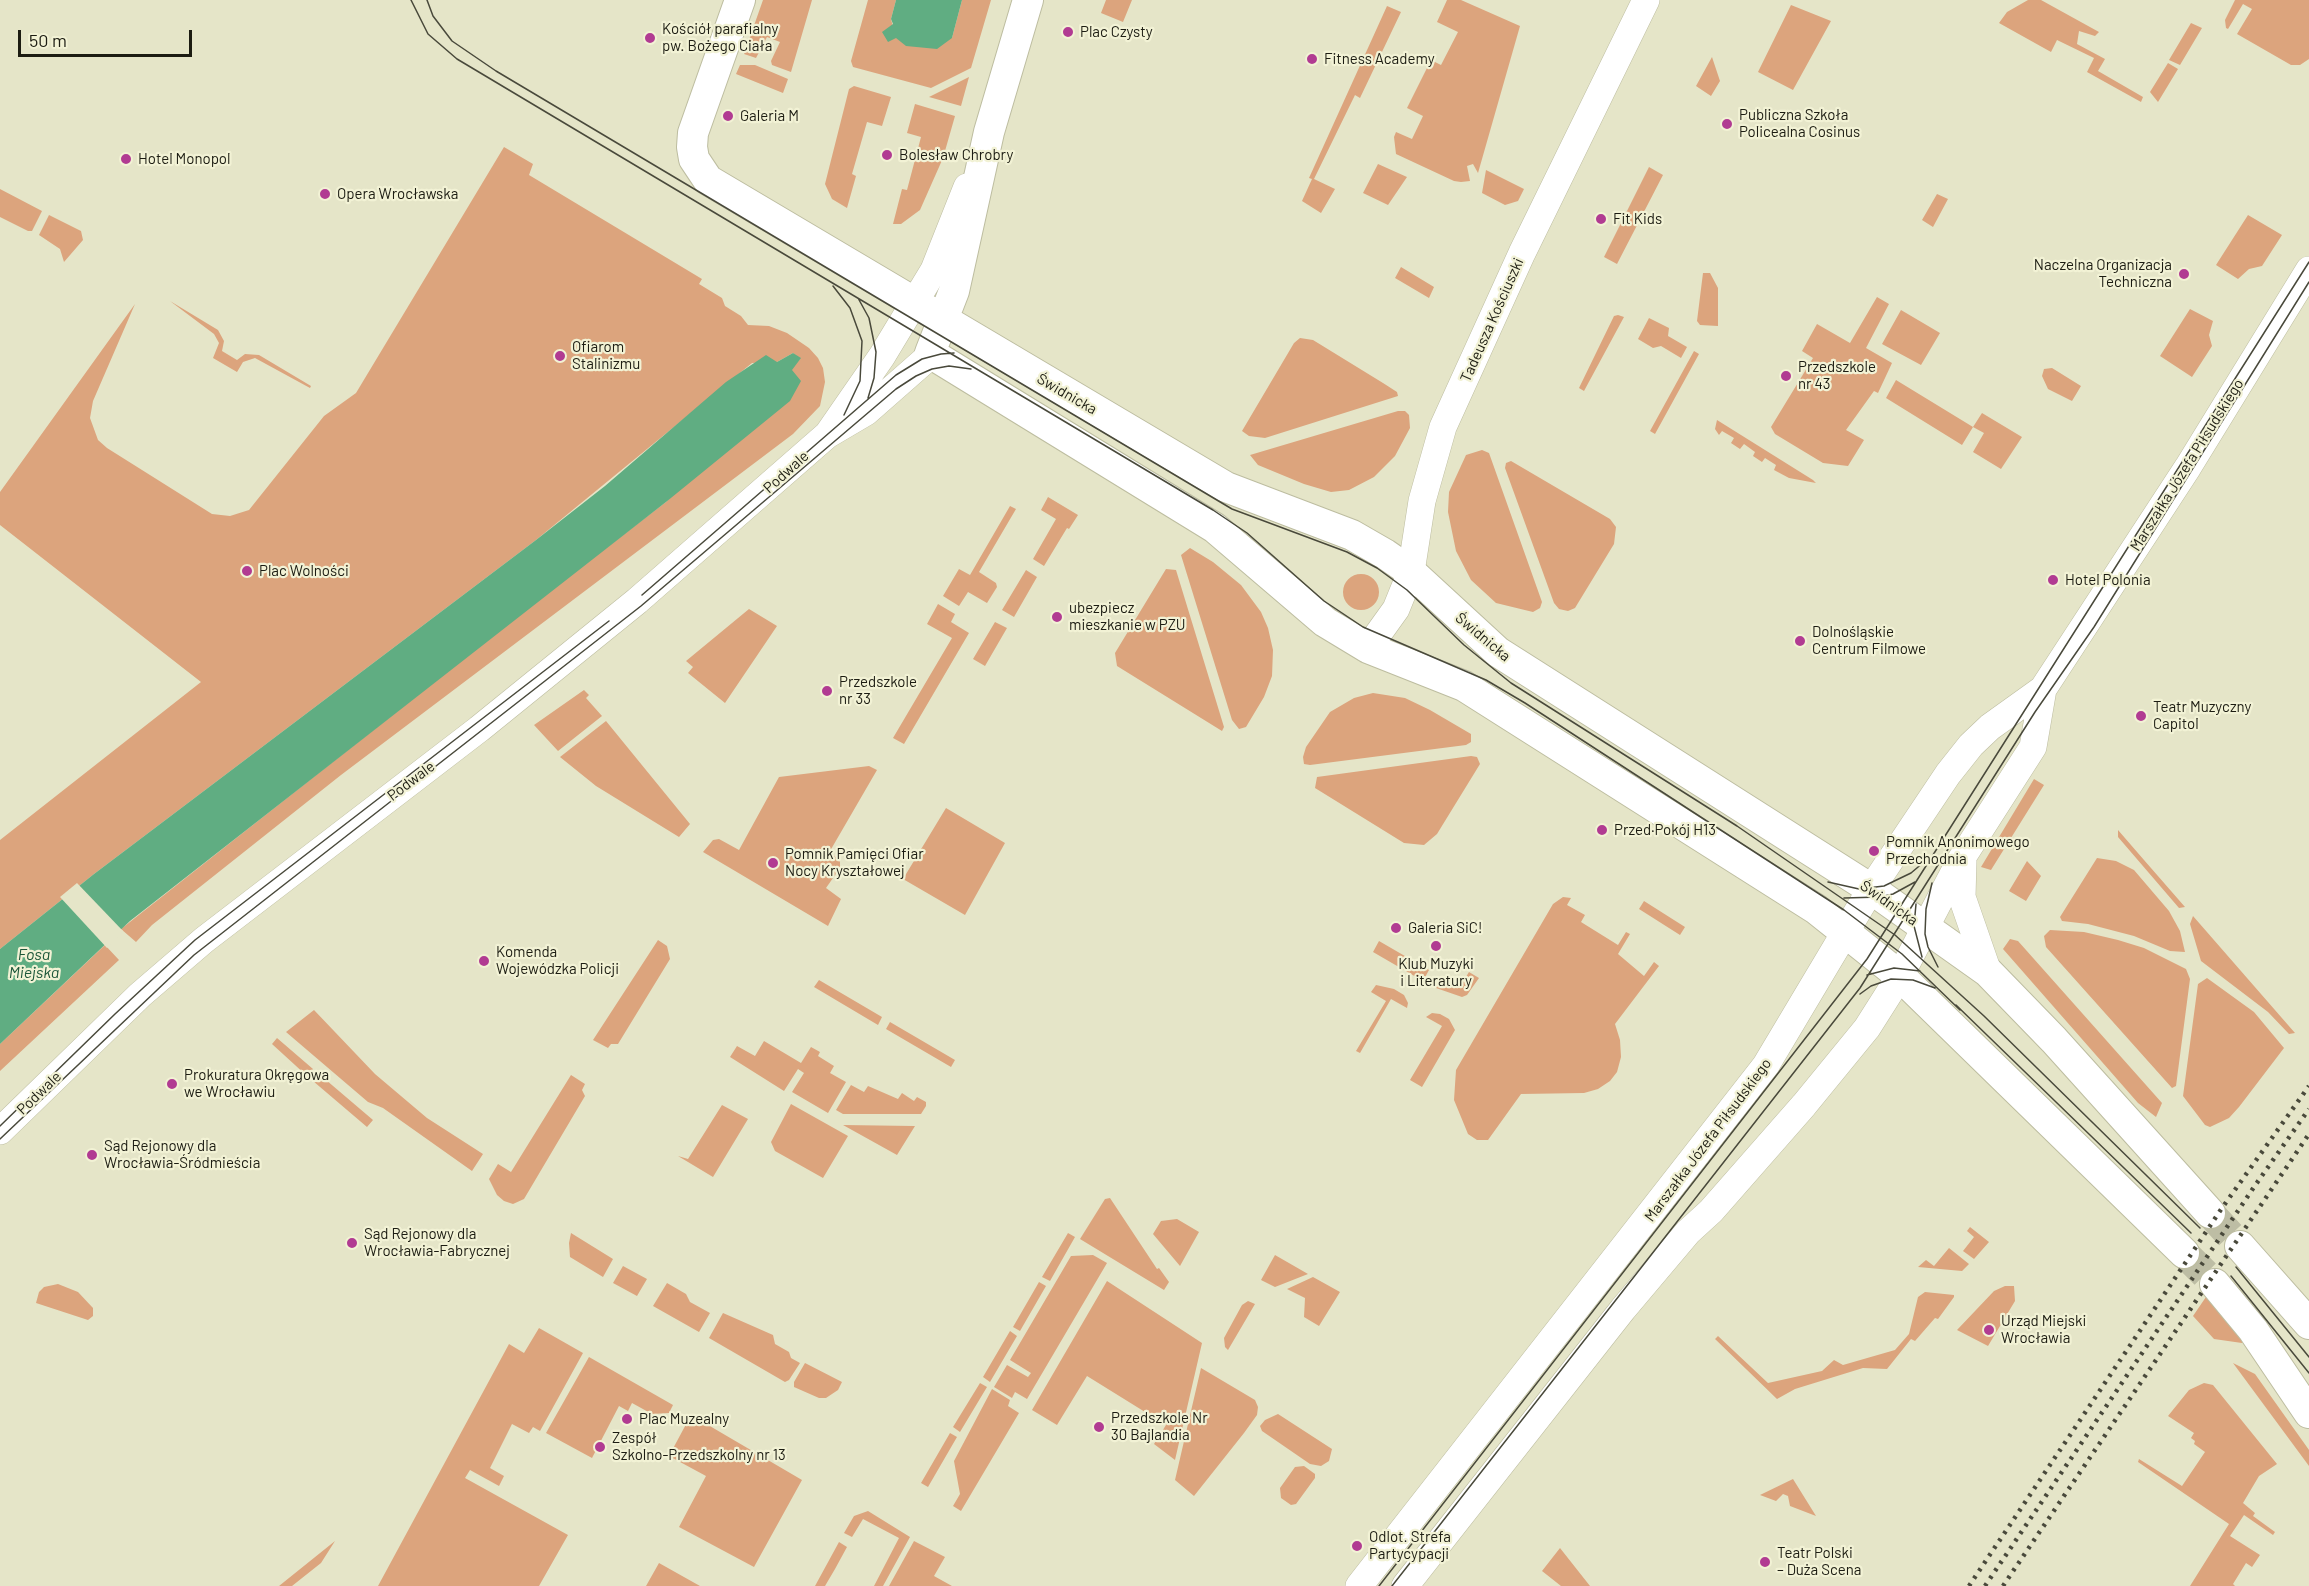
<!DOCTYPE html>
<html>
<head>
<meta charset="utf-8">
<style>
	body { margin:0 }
	#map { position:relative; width:2309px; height:1586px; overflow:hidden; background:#e5e5c8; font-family:Barlow,sans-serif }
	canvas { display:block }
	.scale { position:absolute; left:18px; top:30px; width:174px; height:27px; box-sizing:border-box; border:3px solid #1c1c12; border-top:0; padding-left:8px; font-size:18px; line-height:21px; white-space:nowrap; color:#1c1c12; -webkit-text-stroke:4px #f2f2d5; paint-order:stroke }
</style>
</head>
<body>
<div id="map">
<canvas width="2309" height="1586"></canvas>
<div class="scale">50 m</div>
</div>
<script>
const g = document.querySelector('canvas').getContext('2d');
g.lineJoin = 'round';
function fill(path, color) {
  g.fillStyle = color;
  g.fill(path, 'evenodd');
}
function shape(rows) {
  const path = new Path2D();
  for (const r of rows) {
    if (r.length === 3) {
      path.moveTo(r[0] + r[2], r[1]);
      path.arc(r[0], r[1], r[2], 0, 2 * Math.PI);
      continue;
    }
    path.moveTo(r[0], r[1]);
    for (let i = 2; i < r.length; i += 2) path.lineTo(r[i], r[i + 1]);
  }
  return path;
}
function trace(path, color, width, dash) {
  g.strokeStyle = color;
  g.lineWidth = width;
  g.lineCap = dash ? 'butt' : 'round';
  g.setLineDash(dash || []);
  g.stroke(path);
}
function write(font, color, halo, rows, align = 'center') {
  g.font = font + ' Barlow,sans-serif';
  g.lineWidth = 4.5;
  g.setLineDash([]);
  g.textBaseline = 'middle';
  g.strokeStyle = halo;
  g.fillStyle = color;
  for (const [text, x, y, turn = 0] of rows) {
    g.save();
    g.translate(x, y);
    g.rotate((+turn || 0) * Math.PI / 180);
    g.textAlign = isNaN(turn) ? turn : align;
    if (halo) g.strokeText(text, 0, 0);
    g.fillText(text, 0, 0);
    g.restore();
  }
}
const green = shape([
	[763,0,812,0,791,72,772,65,771,61,780,42,767,37,756,58,744,54],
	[868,0,896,0,891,19,896,38,952,38,962,0,991,0,971,68,931,88,853,67,851,61],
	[1106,0,1132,0,1123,22,1101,13],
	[1447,0,1461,0,1520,26,1478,173,1473,164,1467,166,1470,181,1461,182,1454,181,1396,154,1394,137,1396,132,1412,139,1423,116,1407,108,1431,60,1441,65,1458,32,1437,22],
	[2028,0,2041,0,2099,32,2095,36,2079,31,2077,44,2105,59,2098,71,2143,97,2141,102,2087,72,2094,58,2057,40,2051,52,1999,23,2007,12],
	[2235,0,2309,0,2309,59,2300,65,2291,65,2237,34,2252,9,2243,4,2228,29,2226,28,2225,20],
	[1791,5,1831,21,1793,90,1758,72],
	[1387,6,1401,12,1360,98,1355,95,1314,179,1335,189,1321,213,1302,201,1312,179,1309,178],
	[2191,23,2202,28,2180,65,2169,60],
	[1712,57,1720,81,1711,96,1696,86],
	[2168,63,2178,69,2158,102,2150,92],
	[740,65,755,65,788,79,783,93,736,74],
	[969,77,961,106,929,97],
	[854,86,891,97,882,126,867,122,852,174,856,176,847,208,832,199,825,184,849,89],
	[915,104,955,116,943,158,920,210,901,224,893,224,902,189,907,190,921,137,907,133],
	[504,147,533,164,529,175,702,279,699,284,722,298,725,306,741,316,748,325,769,326,787,333,809,348,818,358,823,368,825,382,820,406,793,434,341,775,152,925,136,942,121,929,547,593,666,502,800,359,793,353,777,362,752,363,536,540,94,874,0,949,0,840,201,682,0,525,0,492,135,304,93,401,90,418,98,440,107,448,212,514,230,516,249,510,324,416,356,393],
	[1378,164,1407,177,1388,205,1363,193],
	[1649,167,1663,175,1617,264,1604,257],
	[1486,170,1524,189,1518,201,1505,205,1482,193],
	[0,189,42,211,32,231,28,231,0,217],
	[1937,194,1948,199,1933,227,1922,220],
	[49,215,81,231,83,240,64,262,60,249,39,235],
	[2248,215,2282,235,2262,266,2249,269,2238,279,2216,265],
	[1401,267,1434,287,1429,298,1395,278],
	[1703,273,1710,273,1718,288,1718,326,1700,325,1697,321],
	[1877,297,1889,304,1866,348,1892,363,1878,393,1874,391,1846,430,1864,440,1848,466,1823,463,1775,434,1771,427,1813,358,1802,351,1817,324,1850,343],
	[170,301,218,330,224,341,222,351,237,360,245,354,259,355,311,386,310,388,255,358,243,362,237,372,213,358,219,343,214,334],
	[2190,309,2213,321,2209,335,2212,346,2192,377,2160,356],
	[1901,310,1940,333,1921,365,1882,344],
	[1618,315,1624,317,1584,391,1579,388,1614,316],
	[1649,318,1669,328,1668,336,1687,347,1681,358,1661,346,1653,348,1638,339],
	[1300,338,1313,340,1383,383,1397,392,1398,396,1265,438,1249,436,1242,431,1294,343],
	[1694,351,1699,354,1655,434,1650,431],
	[2052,368,2081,386,2072,401,2048,389,2042,376,2044,369],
	[1896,380,1973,427,1982,413,2022,437,2001,469,1973,452,1984,433,1973,427,1962,445,1886,398],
	[1398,411,1405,411,1409,415,1410,428,1395,456,1374,477,1349,490,1331,492,1304,484,1258,465,1250,455],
	[1717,420,1813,480,1816,483,1789,478,1774,470,1776,465,1765,458,1762,462,1753,456,1755,452,1744,444,1740,449,1731,443,1734,438,1722,431,1719,435,1715,429],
	[1482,450,1489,453,1542,602,1540,608,1533,612,1496,603,1471,580,1456,551,1448,512,1449,492,1466,455],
	[1511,461,1610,519,1616,527,1614,544,1575,608,1568,611,1559,609,1554,603,1505,468,1506,463],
	[1048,497,1078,515,1069,529,1067,528,1044,566,1033,559,1056,519,1041,510],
	[1010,506,1016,509,979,572,996,583,997,587,987,603,968,592,959,606,943,596,959,569,970,575],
	[1190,548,1213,562,1241,585,1261,612,1268,628,1273,650,1272,676,1264,697,1246,727,1239,729,1232,720,1181,555],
	[1166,569,1176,570,1224,727,1222,731,1117,666,1115,653],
	[1026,570,1037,577,1014,617,1002,610],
	[1361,592,18],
	[938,604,955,614,951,622,969,633,904,744,893,738,952,638,927,624],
	[749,609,777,626,725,703,688,673,693,667,686,661],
	[995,622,1007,628,985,666,973,659],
	[584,690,589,695,586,698,602,716,558,751,534,725],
	[1373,693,1405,698,1430,710,1471,734,1471,742,1466,745,1310,765,1304,764,1303,757,1306,747,1330,712,1354,698],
	[606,721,690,824,679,837,596,786,560,757],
	[1471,756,1477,757,1480,764,1437,834,1424,845,1404,843,1315,788,1317,777],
	[869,766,877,770,830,851,840,862,840,868,826,888,841,899,828,926,703,852,713,840,719,839,739,850,779,777],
	[2034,779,2044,785,1991,870,1981,867],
	[946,808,1005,843,965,915,903,879],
	[2118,830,2144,860,2185,907,2179,908,2118,837],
	[2097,858,2116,861,2134,870,2169,911,2180,931,2185,952,2170,951,2134,936,2088,924,2062,921,2060,917],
	[2027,861,2041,876,2026,901,2009,891],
	[1563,897,1571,898,1567,905,1585,915,1581,922,1618,945,1626,932,1630,934,1618,954,1644,976,1654,962,1659,966,1615,1024,1620,1040,1621,1057,1617,1072,1610,1081,1598,1089,1584,1093,1521,1094,1488,1140,1477,1140,1468,1134,1454,1100,1456,1070,1553,904],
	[1644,901,1685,927,1680,935,1639,909],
	[2193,916,2295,1033,2289,1034,2268,1012,2201,961,2190,924],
	[2050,930,2084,932,2118,940,2144,948,2186,969,2190,979,2176,1086,2172,1088,2046,947,2044,936],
	[2010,939,2018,941,2162,1103,2156,1117,2138,1103,2003,949],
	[658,940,667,946,670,959,618,1044,611,1044,608,1048,593,1040],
	[1379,941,1429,970,1423,981,1373,952],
	[105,945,119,960,0,1071,0,1044],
	[1469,972,1479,978,1467,995,1462,997,1436,988,1442,978,1459,988],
	[2207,978,2254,1012,2284,1048,2239,1107,2229,1118,2210,1127,2205,1125,2183,1096,2198,984],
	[819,980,882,1017,878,1025,814,987],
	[1376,985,1394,989,1404,995,1408,1003,1407,1008,1391,999,1360,1053,1356,1051,1386,1001,1371,992],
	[314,1010,375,1074,427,1118,483,1154,472,1171,383,1108,368,1102,286,1032],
	[1432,1013,1440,1014,1449,1019,1455,1030,1422,1087,1410,1080,1442,1026,1426,1017],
	[890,1022,955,1060,951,1067,886,1029],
	[277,1038,313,1069,307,1076,272,1044],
	[764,1041,801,1063,811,1047,820,1052,818,1056,834,1066,830,1073,846,1082,828,1113,792,1092,804,1073,798,1069,784,1091,730,1057,737,1046,755,1056],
	[319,1074,373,1120,367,1127,313,1081],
	[571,1075,585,1084,582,1090,585,1096,524,1199,513,1204,504,1201,497,1195,489,1179,498,1164,511,1172],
	[851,1085,864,1092,868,1086,898,1099,902,1093,914,1101,917,1097,926,1102,926,1106,921,1114,843,1114,836,1110],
	[791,1104,848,1136,823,1178,775,1151,771,1142],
	[722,1105,748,1119,713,1177,678,1156,688,1159],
	[843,1125,914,1126,915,1126,897,1155],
	[1110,1198,1157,1269,1159,1268,1169,1282,1164,1290,1080,1239,1105,1199],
	[1177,1219,1199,1232,1180,1266,1153,1234,1161,1221],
	[1970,1227,1989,1242,1974,1259,1963,1251,1974,1237,1967,1231],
	[571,1233,613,1259,603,1277,570,1257,569,1243],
	[1068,1233,1075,1237,1050,1281,1042,1277],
	[1949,1248,1969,1264,1962,1271,1918,1267,1926,1260,1934,1266],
	[1093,1255,1107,1263,1027,1399,1015,1392,1012,1398,994,1387,1007,1365,1028,1377,1031,1373,1010,1360,1071,1256],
	[1275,1255,1308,1274,1275,1287,1261,1280],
	[623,1266,647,1279,637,1296,613,1283],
	[1313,1277,1340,1292,1319,1326,1304,1317,1305,1298,1287,1289],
	[1107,1281,1202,1343,1175,1460,1154,1444,1166,1425,1087,1376,1057,1425,1032,1410],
	[1039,1282,1046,1286,1020,1331,1013,1327],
	[667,1283,686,1294,690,1302,710,1313,699,1332,653,1306],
	[58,1284,78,1292,93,1308,93,1316,88,1320,36,1303,39,1292,44,1287],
	[2005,1286,2014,1286,2015,1301,1988,1346,1957,1330,1994,1291],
	[1925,1292,1954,1295,1954,1297,1938,1319,1935,1318,1915,1341,1911,1339,1887,1369,1863,1368,1795,1389,1777,1399,1715,1339,1718,1336,1768,1383,1822,1371,1834,1360,1843,1365,1895,1350,1909,1334,1918,1297],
	[2208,1294,2243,1340,2242,1343,2214,1339,2193,1316],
	[1248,1301,1255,1304,1228,1350,1225,1347,1224,1338,1242,1305],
	[723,1313,773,1335,775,1344,789,1352,791,1358,800,1363,789,1380,785,1382,709,1338],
	[539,1328,583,1353,540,1431,533,1427,529,1433,512,1424,490,1468,504,1476,499,1486,470,1470,465,1478,568,1535,539,1586,378,1586,509,1344,524,1353],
	[1010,1331,1017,1336,990,1382,983,1377],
	[589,1357,673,1405,669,1413,652,1414,632,1403,628,1411,619,1406,592,1458,546,1433],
	[805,1363,842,1382,838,1390,826,1398,819,1398,794,1387,794,1382],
	[2233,1363,2255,1374,2309,1450,2309,1466],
	[1201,1368,1255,1400,1258,1407,1257,1415,1244,1433,1194,1496,1175,1480],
	[980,1383,987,1387,960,1432,953,1427],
	[2204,1383,2213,1385,2277,1464,2259,1476,2243,1503,2255,1513,2253,1516,2275,1532,2273,1535,2244,1515,2230,1536,2260,1555,2252,1567,2246,1563,2233,1584,2235,1586,2190,1586,2229,1524,2138,1462,2139,1459,2182,1486,2205,1452,2194,1444,2195,1441,2191,1438,2194,1433,2168,1416,2189,1390],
	[992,1389,1010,1400,1008,1406,1019,1413,961,1511,953,1506,960,1494,954,1461],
	[1278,1414,1332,1449,1329,1461,1321,1466,1310,1464,1262,1431,1260,1426,1265,1420],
	[691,1415,802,1480,754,1567,679,1527,706,1476,669,1456],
	[950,1433,957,1437,928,1487,921,1483],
	[1304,1466,1315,1474,1315,1478,1296,1504,1291,1505,1281,1498,1280,1488,1295,1467],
	[1793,1479,1816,1516,1790,1506,1788,1496,1783,1494,1776,1501,1760,1495],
	[868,1511,910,1537,883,1586,874,1586,899,1538,863,1519,852,1537,844,1533,854,1516],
	[335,1541,321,1563,292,1586,279,1586],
	[914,1541,945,1557,934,1576,952,1586,889,1586],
	[839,1542,847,1547,835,1569,825,1586,815,1586],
	[1560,1548,1590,1586,1561,1586,1542,1571],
	[659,1563,700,1586,646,1586]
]);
const water = shape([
	[896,0,962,0,952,38,937,49,906,46,896,38,888,42,882,32,893,24,891,19],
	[793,353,801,358,792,370,801,381,790,401,779,410,666,502,130,921,0,1044,0,949,94,874,536,540,605,486,726,382,766,355,777,362]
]);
const pier = shape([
	[77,883,123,931,107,948,60,897]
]);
const secondaryTunnel = shape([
	[2210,1213,2240,1246],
	[2184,1253,2215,1284]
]);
const tertiary = shape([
	[828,434,882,356,934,270,967,187],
	[1368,648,1396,609,1411,572,1422,501,1443,427,1522,253,1646,0],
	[1963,861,1962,897,1988,972],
	[0,1131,140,995,204,940,479,729,637,601,827,435,866,412,924,361,930,353],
	[1359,1586,1766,1065,1871,889,1948,774,1971,745,1990,727,2043,689,2188,467,2309,270],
	[1405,1586,1623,1309,1688,1232,1711,1211,1804,1105,1867,1028,1900,976,1960,861,2033,747,2043,689]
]);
const secondary = shape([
	[740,0,693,133,692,147,694,159,708,180,1226,487,1352,535,1385,554,1411,572,1498,652,1871,889,1988,972,2054,1040,2210,1213],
	[1028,0,989,132,954,291,930,353,1215,528,1325,622,1368,648,1464,686,1816,909,1900,976,2184,1253],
	[2240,1246,2309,1324],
	[2215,1284,2253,1330,2309,1413]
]);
const tram = shape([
	[411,0,428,34,457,59,1213,510,1247,533,1324,601,1363,627,1486,680,1525,703,1844,910,1902,954,1960,1010],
	[427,0,433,16,452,41,496,71,1232,509,1347,552,1377,568,1407,590,1464,645,1511,683,1737,826,1895,935,1984,1016,2200,1228],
	[833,286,850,308,862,341,860,381,844,415],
	[858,298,869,318,876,352,874,378,868,398],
	[642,595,896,375,922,359,941,354,954,353],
	[1828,882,1859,889,1884,886,1911,873,1924,862],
	[1932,883,1926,909,1925,934,1928,947,1938,967],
	[1844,898,1880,897,1893,894,1915,882],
	[1916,904,1914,926,1922,957],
	[1867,975,1894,968,1920,971],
	[1860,994,1871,986,1891,979,1913,980,1935,988],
	[1956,1005,2191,1233],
	[0,1126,115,1014,195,940,609,621],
	[0,1139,194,955,641,606,896,389,916,376,932,369,949,366,971,369],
	[2236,1267,2309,1357],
	[2231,1276,2309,1373],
	[1379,1586,1867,959,2309,262],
	[1392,1586,1860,988,2035,712,2094,627,2309,282]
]);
const rail = shape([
	[1969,1586,2222,1208,2309,1086],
	[1985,1586,2254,1187,2309,1109],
	[2003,1586,2309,1134]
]);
const markers = [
	[1068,32,6,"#b13b92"],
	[650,38,6,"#b13b92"],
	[1312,59,6,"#b13b92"],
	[728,116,6,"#b13b92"],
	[1727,124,6,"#b13b92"],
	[887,155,6,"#b13b92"],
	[126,159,6,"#b13b92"],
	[325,194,6,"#b13b92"],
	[1601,219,6,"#b13b92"],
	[2184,274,6,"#b13b92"],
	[560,356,6,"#b13b92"],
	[1786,376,6,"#b13b92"],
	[247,571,6,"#b13b92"],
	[2053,580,6,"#b13b92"],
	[1057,617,6,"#b13b92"],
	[1800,641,6,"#b13b92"],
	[827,691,6,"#b13b92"],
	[2141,716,6,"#b13b92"],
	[1602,830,6,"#b13b92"],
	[1874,851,6,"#b13b92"],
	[773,863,6,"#b13b92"],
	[1396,928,6,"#b13b92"],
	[1436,946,6,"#b13b92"],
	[484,961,6,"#b13b92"],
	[172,1084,6,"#b13b92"],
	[92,1155,6,"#b13b92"],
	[352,1243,6,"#b13b92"],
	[1989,1330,6,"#b13b92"],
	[627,1419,6,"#b13b92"],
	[1099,1427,6,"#b13b92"],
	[600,1447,6,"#b13b92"],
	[1357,1546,6,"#b13b92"],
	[1765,1562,6,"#b13b92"]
];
const poiNames = [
	["Kościół parafialny",662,29],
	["pw. Bożego Ciała",662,46],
	["Plac Czysty",1080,32],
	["Fitness Academy",1324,59],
	["Publiczna Szkoła",1739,115],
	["Policealna Cosinus",1739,132],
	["Galeria M",740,116],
	["Bolesław Chrobry",899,155],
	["Hotel Monopol",138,159],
	["Opera Wrocławska",337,194],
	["Fit Kids",1613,219],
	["Naczelna Organizacja",2172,265,"right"],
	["Techniczna",2172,282,"right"],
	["Ofiarom",572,347],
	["Stalinizmu",572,364],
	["Przedszkole",1798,367],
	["nr 43",1798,384],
	["Plac Wolności",259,571],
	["Hotel Polonia",2065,580],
	["ubezpiecz",1069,608],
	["mieszkanie w PZU",1069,625],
	["Dolnośląskie",1812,632],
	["Centrum Filmowe",1812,649],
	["Przedszkole",839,682],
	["nr 33",839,699],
	["Teatr Muzyczny",2153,707],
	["Capitol",2153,724],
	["Przed·Pokój H13",1614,830],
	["Pomnik Anonimowego",1886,842],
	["Przechodnia",1886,859],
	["Pomnik Pamięci Ofiar",785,854],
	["Nocy Kryształowej",785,871],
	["Galeria SiC!",1408,928],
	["Komenda",496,952],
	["Wojewódzka Policji",496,969],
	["Klub Muzyki",1436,964,"center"],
	["i Literatury",1436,981,"center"],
	["Prokuratura Okręgowa",184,1075],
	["we Wrocławiu",184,1092],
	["Sąd Rejonowy dla",104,1146],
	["Wrocławia-Śródmieścia",104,1163],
	["Sąd Rejonowy dla",364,1234],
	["Wrocławia-Fabrycznej",364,1251],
	["Urząd Miejski",2001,1321],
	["Wrocławia",2001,1338],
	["Przedszkole Nr",1111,1418],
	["30 Bajlandia",1111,1435],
	["Plac Muzealny",639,1419],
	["Zespół",612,1438],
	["Szkolno-Przedszkolny nr 13",612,1455],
	["Odlot. Strefa",1369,1537],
	["Partycypacji",1369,1554],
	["Teatr Polski",1777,1553],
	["– Duża Scena",1777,1570]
];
const streetNames = [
	["Tadeusza Kościuszki",1492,320,-66],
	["Świdnicka",1067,394,30],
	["Marszałka Józefa Piłsudskiego",2187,465,-58],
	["Podwale",786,472,-42],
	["Świdnicka",1483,637,40],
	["Podwale",411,781,-37],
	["Świdnicka",1889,903,35],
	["Podwale",39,1093,-44],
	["Marszałka Józefa Piłsudskiego",1708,1140,-53]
];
const waterNames = [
	["Fosa",34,955],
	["Miejska",34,973]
];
fill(green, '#dca47d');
fill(water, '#60ad82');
fill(pier, '#e5e5c8');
trace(secondaryTunnel, '#bdbda4', 30, [30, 15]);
trace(tertiary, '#bdbda0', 28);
trace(secondary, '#bdbda0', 32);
trace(tertiary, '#fff', 27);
trace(secondary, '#fff', 30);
trace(tram, '#49493b', 1.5);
trace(rail, '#49493b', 4.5, [3, 6]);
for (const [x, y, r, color] of markers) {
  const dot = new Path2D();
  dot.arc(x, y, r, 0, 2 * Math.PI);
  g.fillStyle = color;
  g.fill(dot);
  trace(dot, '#f2f2d5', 2);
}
write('15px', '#1c1c12', '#f2f2d5', poiNames, 'left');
write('15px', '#1c1c12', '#f2f2d5', streetNames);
write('italic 16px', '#1b5638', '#f2f2d5', waterNames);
</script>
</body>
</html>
